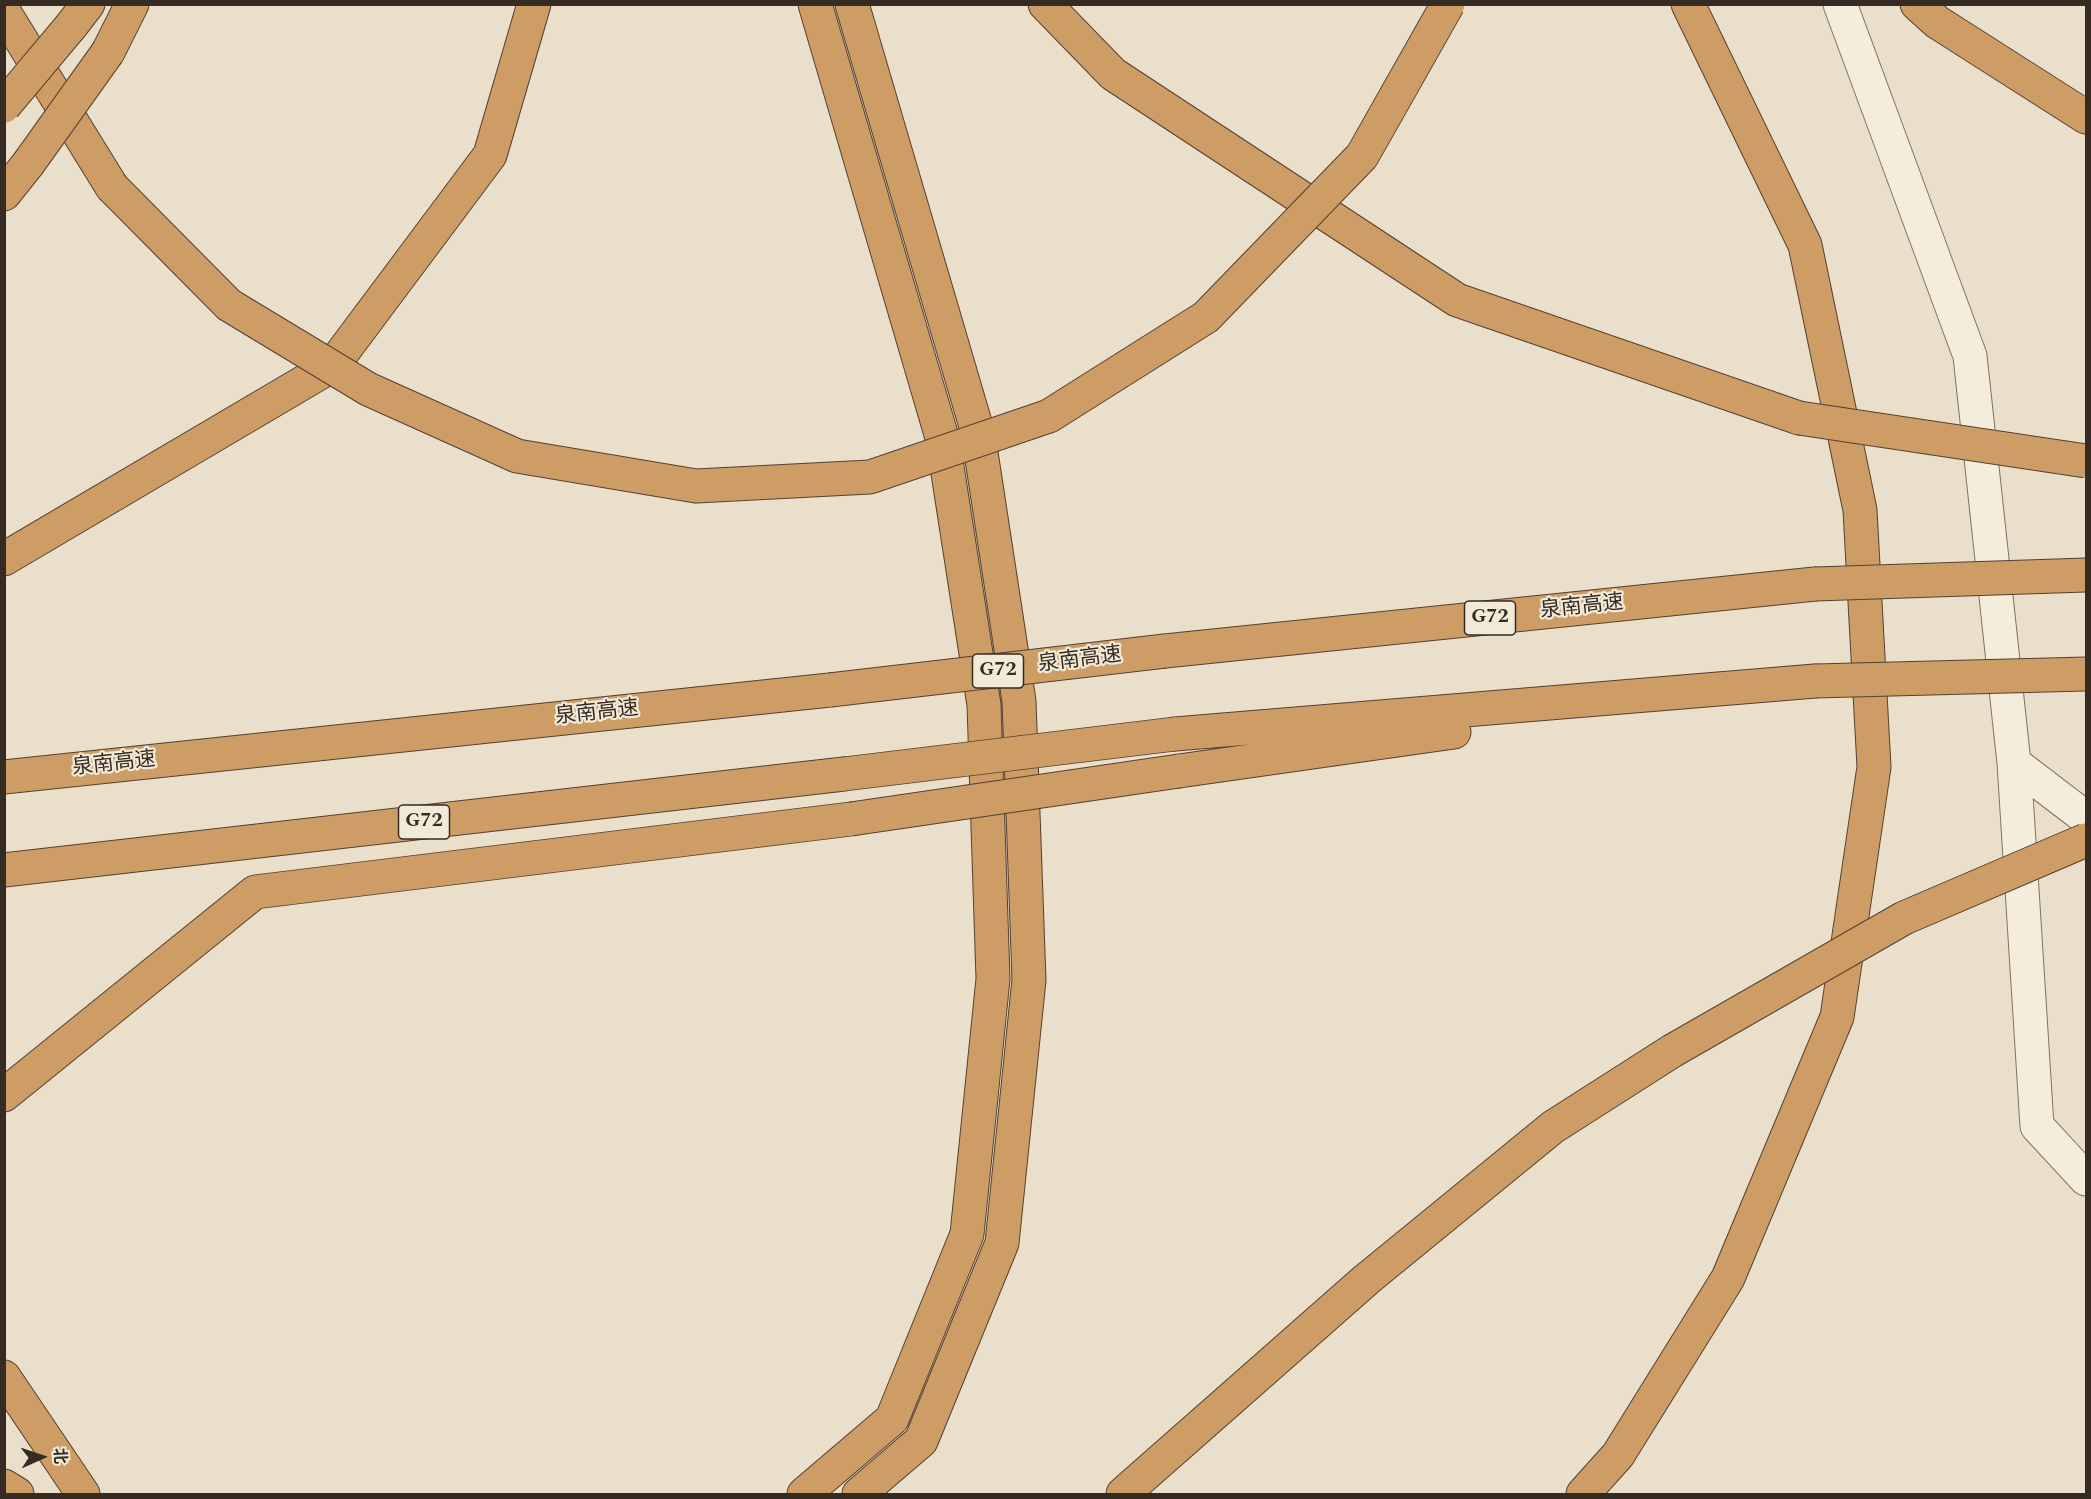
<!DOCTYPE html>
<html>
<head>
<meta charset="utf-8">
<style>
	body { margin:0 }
	#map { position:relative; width:2091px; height:1499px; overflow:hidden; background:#eadfca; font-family:Spectral,"Noto Sans SC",serif }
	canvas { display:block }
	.frame { position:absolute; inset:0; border:6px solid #362b22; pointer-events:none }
	.north { position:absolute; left:12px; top:1427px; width:60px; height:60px; -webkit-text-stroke:4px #f2ead8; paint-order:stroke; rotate:87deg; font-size:16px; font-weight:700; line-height:24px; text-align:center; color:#362b22 }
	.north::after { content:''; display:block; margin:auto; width:21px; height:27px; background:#362b22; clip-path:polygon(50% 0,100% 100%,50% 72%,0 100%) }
</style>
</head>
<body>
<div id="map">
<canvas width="2091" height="1499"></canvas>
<div class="frame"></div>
<div class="north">北</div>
</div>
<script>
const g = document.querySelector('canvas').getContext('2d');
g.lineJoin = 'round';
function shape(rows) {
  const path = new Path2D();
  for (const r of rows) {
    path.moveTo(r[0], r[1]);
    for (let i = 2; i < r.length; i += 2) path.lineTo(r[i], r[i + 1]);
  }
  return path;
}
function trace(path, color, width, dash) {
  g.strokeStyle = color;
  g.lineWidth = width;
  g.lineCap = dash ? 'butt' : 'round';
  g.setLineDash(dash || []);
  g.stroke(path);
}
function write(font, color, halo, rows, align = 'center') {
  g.font = font + ' Spectral,"Noto Sans SC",serif';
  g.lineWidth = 4.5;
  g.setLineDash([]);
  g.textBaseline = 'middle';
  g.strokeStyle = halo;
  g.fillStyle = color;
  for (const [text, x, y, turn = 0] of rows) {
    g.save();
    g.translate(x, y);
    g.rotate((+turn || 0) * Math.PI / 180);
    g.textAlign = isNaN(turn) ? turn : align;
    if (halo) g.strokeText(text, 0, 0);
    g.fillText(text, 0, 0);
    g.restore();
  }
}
const minor = shape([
	[1840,4,1970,356,2014,763,2086,818],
	[2014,763,2037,1126,2086,1179]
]);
const highway = shape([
	[852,4,978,433,1019,701,1029,980,1002,1243,921,1441,859,1494],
	[1045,4,1113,74,1457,300,1799,418],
	[1917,4,1937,22,2086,117],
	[4,12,112,187],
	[71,26,88,4],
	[108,52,132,4],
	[4,194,28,164],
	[4,559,333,365,490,155,534,4],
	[1165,651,1815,584],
	[1175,734,1815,681],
	[1179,771,1454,732],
	[4,777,830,690],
	[4,870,844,774],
	[4,1095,255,892,851,819],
	[4,1377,83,1494],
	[4,1486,17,1494],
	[804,1494,892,1419,967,1234,993,979,984,705,943,441,815,4],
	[1123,1494,1367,1279,1553,1127,1672,1051],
	[1583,1494,1618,1455,1728,1278,1837,1017,1874,767,1860,510,1805,245,1688,4]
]);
const highwayBridge = shape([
	[4,106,71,26],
	[28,164,108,52],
	[112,187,229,305,368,389,517,456,696,486,870,477,1049,416,1206,317,1362,156,1448,4],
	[1799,418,2086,461],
	[1815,584,2086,575],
	[1815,681,2086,674],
	[830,690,1165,651],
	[844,774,1175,734],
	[851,819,1179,771],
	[1672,1051,1904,918,2086,840]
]);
const shields = [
	[1490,618,51],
	[998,671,51],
	[424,822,51]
];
const shieldNames = [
	["G72",1490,618],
	["G72",998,671],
	["G72",424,822]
];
const streetNames = [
	["泉南高速",1582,608,-6],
	["泉南高速",1080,661,-7],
	["泉南高速",597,714,-6],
	["泉南高速",114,765,-6]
];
trace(minor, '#847260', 35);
trace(highway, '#534134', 35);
trace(minor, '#f5eddc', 33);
trace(highway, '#ce9c65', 33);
trace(highwayBridge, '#534134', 35, []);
trace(highwayBridge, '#ce9c65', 33);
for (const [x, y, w] of shields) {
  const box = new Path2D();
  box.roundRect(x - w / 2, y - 17, w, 34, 4.5);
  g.fillStyle = '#f2ead8';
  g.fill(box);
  trace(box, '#362b22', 1.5);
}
write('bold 20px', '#362b22', null, shieldNames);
write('21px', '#362b22', '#f2ead8', streetNames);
</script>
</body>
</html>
